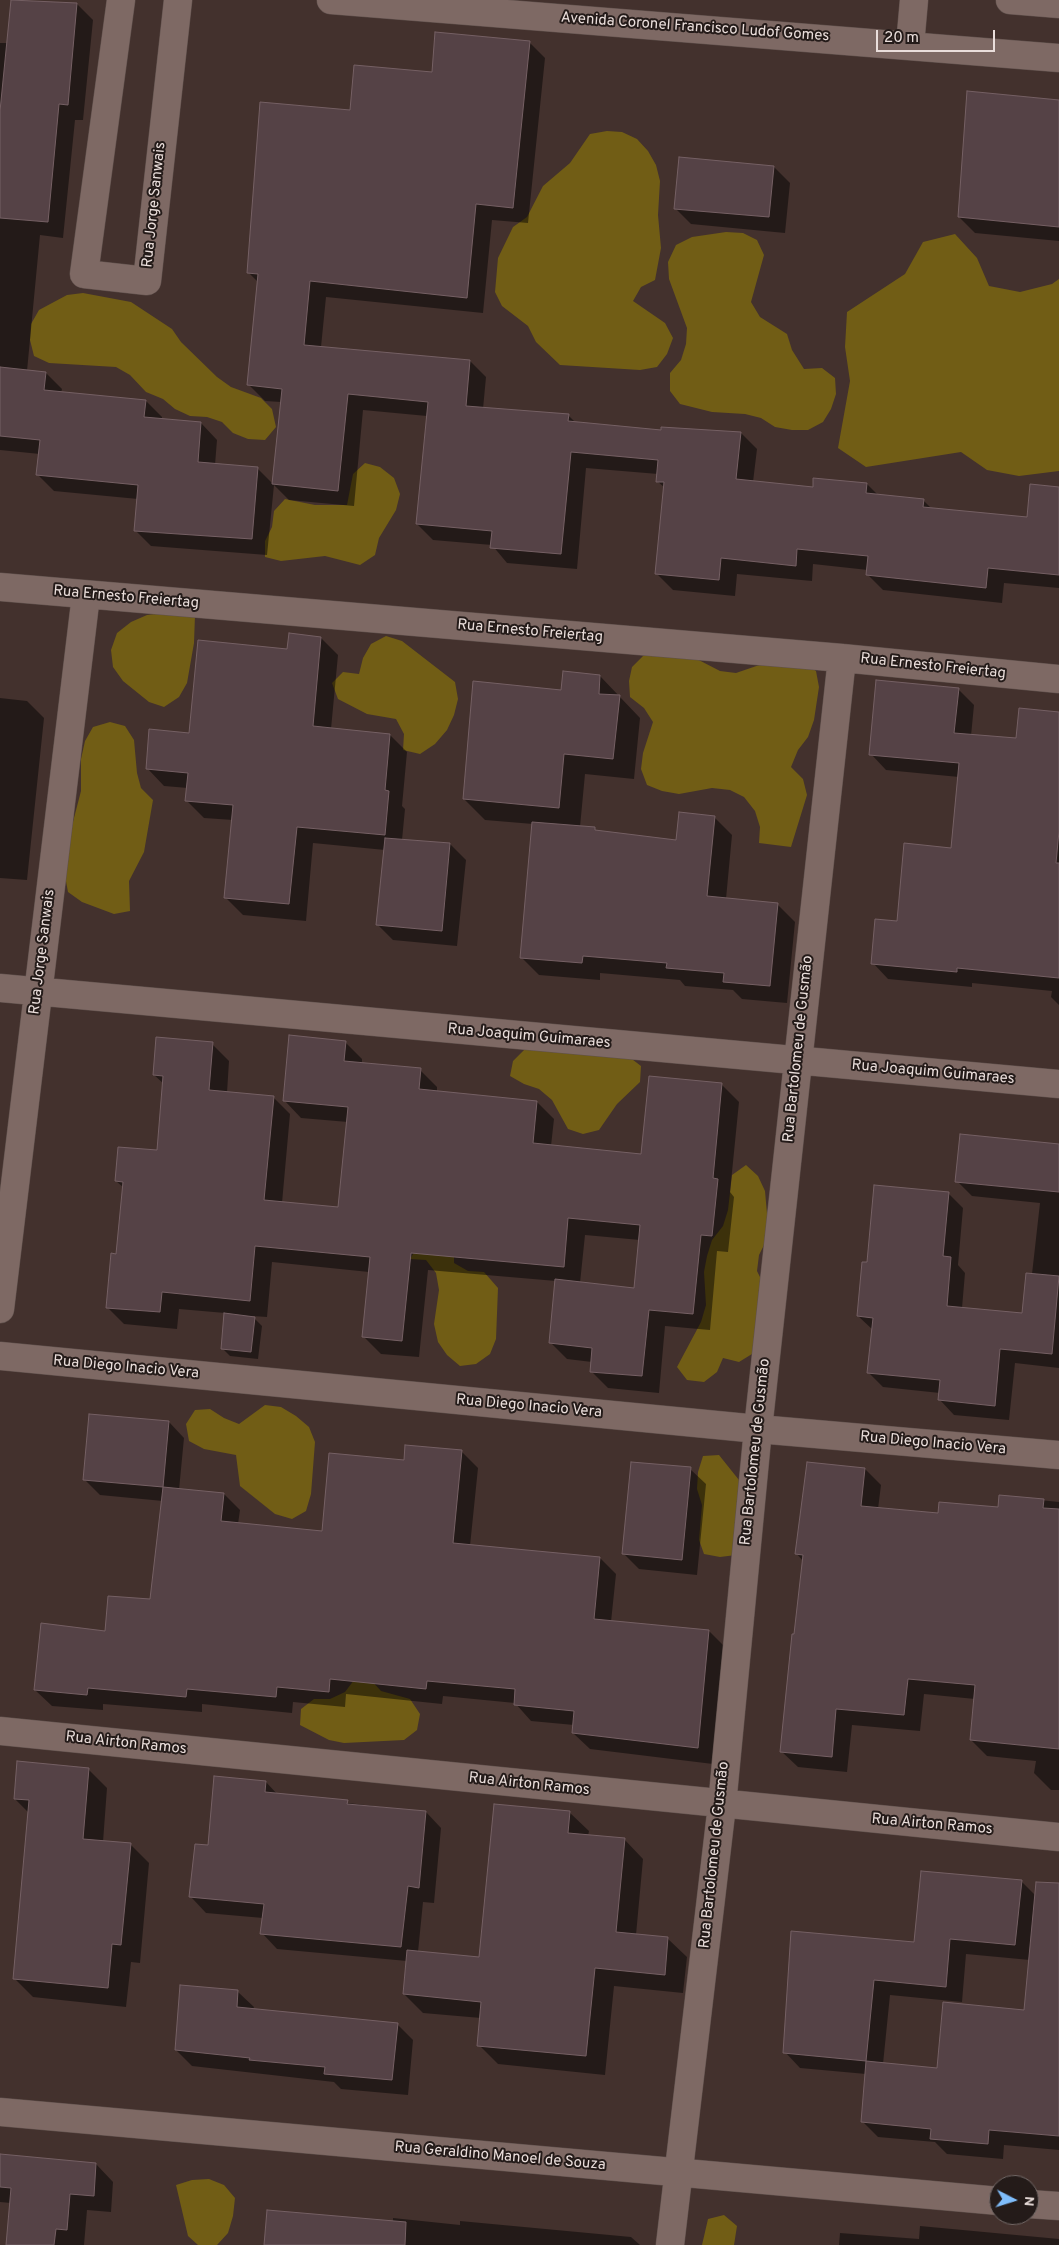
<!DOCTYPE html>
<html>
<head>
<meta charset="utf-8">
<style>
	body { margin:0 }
	#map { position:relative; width:1059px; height:2245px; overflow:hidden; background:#43312d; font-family:Overpass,sans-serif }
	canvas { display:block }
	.north { position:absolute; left:989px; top:2175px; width:50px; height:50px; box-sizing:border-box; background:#241b19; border:1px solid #736967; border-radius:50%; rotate:95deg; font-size:14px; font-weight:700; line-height:20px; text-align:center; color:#eadedb }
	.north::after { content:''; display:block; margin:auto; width:18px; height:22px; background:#7fbdfa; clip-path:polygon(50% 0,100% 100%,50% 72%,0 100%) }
	.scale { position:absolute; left:876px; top:30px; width:119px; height:22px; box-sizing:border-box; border:2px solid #eadedb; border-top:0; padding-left:6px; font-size:15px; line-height:18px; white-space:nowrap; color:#eadedb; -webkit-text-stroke:4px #241b19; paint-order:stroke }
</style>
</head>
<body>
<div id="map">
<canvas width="1059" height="2245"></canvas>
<div class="north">N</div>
<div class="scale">20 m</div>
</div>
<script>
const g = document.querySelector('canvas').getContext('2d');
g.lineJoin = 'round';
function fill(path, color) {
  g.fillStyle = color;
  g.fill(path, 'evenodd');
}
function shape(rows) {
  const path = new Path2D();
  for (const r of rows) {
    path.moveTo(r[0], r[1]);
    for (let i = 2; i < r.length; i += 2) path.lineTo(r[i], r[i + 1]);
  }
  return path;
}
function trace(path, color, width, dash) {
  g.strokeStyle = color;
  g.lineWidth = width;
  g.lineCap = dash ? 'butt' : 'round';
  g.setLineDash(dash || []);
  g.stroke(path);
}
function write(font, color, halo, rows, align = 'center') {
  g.font = font + ' Overpass,sans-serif';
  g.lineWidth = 4;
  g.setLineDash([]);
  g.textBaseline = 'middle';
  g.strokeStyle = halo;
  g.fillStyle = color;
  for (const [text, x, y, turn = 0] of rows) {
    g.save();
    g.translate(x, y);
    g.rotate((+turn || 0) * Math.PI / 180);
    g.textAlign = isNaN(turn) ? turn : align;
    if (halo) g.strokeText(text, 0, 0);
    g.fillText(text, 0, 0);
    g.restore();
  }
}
const green = shape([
	[607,131,622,132,637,139,648,151,656,165,660,181,658,215,661,248,655,280,641,287,633,301,665,323,673,338,667,354,657,367,640,370,560,365,536,342,528,326,502,306,495,292,498,258,513,227,527,217,543,186,570,163,590,134],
	[726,232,743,233,757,240,764,255,751,302,760,317,787,334,792,350,804,369,822,368,835,378,836,394,831,409,823,422,808,430,792,430,775,427,761,418,745,414,712,412,680,404,670,391,670,373,681,360,686,344,687,328,669,279,668,262,676,245,692,237],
	[955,234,977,258,989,286,1020,292,1052,284,1059,279,1059,471,1019,476,987,470,961,452,866,467,838,448,850,381,845,347,847,312,905,274,923,242],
	[83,293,131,302,172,329,181,342,217,377,231,387,261,398,272,409,276,427,265,440,248,439,233,433,222,422,207,417,190,416,175,409,163,399,146,392,130,375,116,367,49,363,34,356,30,340,31,324,39,310,67,295],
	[365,463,380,467,394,478,400,494,396,510,379,538,375,555,360,565,325,556,281,561,265,557,265,541,272,527,274,511,285,499,315,505,347,505,353,474],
	[179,611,195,615,194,643,187,683,179,697,164,707,149,702,123,681,113,667,111,650,117,633,131,622,147,615],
	[386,636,402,641,455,682,458,699,454,715,447,730,435,744,420,754,403,750,404,734,396,719,367,714,338,699,332,683,343,672,359,674,363,658,371,644],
	[659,651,691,656,720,671,736,673,768,662,802,661,816,671,819,687,814,720,808,737,798,750,791,767,803,779,807,795,791,847,759,843,760,827,755,811,744,797,730,790,712,788,679,794,662,791,647,785,641,769,643,753,653,722,644,708,630,697,629,681,632,667,643,656],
	[110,722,125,726,134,740,137,773,141,788,153,800,144,852,129,881,130,911,114,914,82,902,68,892,65,876,68,841,81,791,81,759,85,741,93,727],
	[525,1049,624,1053,641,1066,640,1082,617,1104,599,1130,583,1134,568,1129,552,1100,539,1089,524,1084,510,1076,513,1061],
	[746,1165,758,1176,765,1191,768,1225,766,1241,759,1255,757,1271,764,1285,752,1354,739,1362,723,1358,717,1372,704,1382,687,1380,677,1367,701,1322,706,1305,704,1272,707,1256,712,1240,723,1226,728,1210,732,1175],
	[419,1244,454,1248,454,1263,468,1271,484,1272,498,1288,496,1339,490,1354,476,1364,460,1366,447,1355,438,1342,434,1324,439,1290,436,1273,426,1260,410,1259],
	[265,1405,281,1407,296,1416,309,1427,315,1442,311,1494,306,1511,292,1519,275,1514,240,1486,236,1455,204,1449,189,1441,186,1424,195,1410,210,1409,224,1418,239,1424],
	[719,1455,739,1480,743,1509,736,1555,720,1557,704,1554,699,1540,702,1505,697,1489,698,1472,703,1456],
	[370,1679,381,1691,410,1699,420,1714,417,1730,404,1740,344,1743,329,1740,300,1725,301,1709,314,1699,330,1699,345,1692,354,1680],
	[209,2179,224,2185,235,2198,233,2216,228,2233,217,2245,198,2245,188,2236,176,2185,192,2180],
	[724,2215,737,2226,734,2245,702,2245,708,2219]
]);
const shadow = shape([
	[12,0,77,4,93,20,83,120,75,120,63,238,40,235,27,371,46,373,62,389,61,393,146,401,162,417,162,420,201,423,217,440,215,465,257,468,273,484,281,402,265,401,249,385,258,282,249,273,351,111,433,74,529,42,545,58,528,223,492,220,483,313,326,297,321,347,470,361,486,377,483,409,568,415,577,424,662,432,741,433,757,449,753,482,814,488,814,480,867,484,879,496,923,500,932,509,1028,519,1059,488,1059,588,1004,583,1002,603,883,590,867,574,868,570,813,564,812,581,737,574,735,596,673,590,657,574,665,488,657,481,658,474,586,468,577,569,507,563,492,545,433,540,417,524,427,416,363,410,354,506,289,500,274,485,267,555,151,546,135,530,138,499,54,491,38,475,40,454,0,450,0,43,8,43],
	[1059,106,1059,241,975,233,959,217],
	[774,167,790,183,785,233,691,224,675,208],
	[321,638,338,655,331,729,390,735,407,752,402,806,405,809,402,840,450,844,466,860,457,946,393,940,378,925,385,850,313,843,306,921,243,915,226,898,233,820,204,818,187,801,188,788,164,786,147,768,288,651],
	[600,676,640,718,634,779,585,774,580,827,594,829,598,832,678,841,714,817,732,835,726,899,777,904,795,922,787,1003,742,999,733,990,685,986,680,980,600,973,600,980,539,975,521,957,533,824,485,820,464,799,562,691],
	[958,689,974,705,971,736,1017,740,1059,714,1059,1005,1051,997,1052,991,972,983,972,987,888,979,873,963,898,922,952,849,959,777,886,770,871,754],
	[0,698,27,701,44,718,27,880,0,878],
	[345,1042,362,1059,362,1064,420,1070,437,1087,437,1092,537,1102,554,1119,551,1146,642,1155,722,1085,739,1102,730,1192,734,1197,728,1252,717,1251,710,1330,665,1326,659,1393,608,1388,591,1371,592,1362,567,1359,550,1342,556,1281,428,1270,419,1357,381,1354,364,1337,369,1272,272,1262,267,1317,252,1316,262,1326,258,1359,230,1356,222,1348,225,1313,179,1309,177,1329,124,1324,107,1307,117,1255,124,1188,116,1181,158,1152,164,1084,154,1075,212,1044,229,1061,227,1093,273,1097,290,1114,282,1203,340,1208,348,1122,301,1118,284,1100],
	[585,1235,640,1240,635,1289,580,1283],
	[1059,1145,1059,1368,1015,1363,1009,1420,954,1415,940,1400,940,1393,883,1387,868,1372,873,1330,858,1316,868,1264,948,1193,963,1208,958,1265,965,1273,962,1308,1024,1314,1032,1274,1040,1203,972,1196,957,1181],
	[169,1422,184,1438,179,1490,224,1494,240,1510,238,1524,323,1533,405,1461,462,1452,478,1468,470,1546,600,1558,616,1574,611,1622,709,1631,725,1647,713,1764,590,1749,573,1733,574,1725,531,1721,515,1703,443,1696,442,1704,346,1694,345,1707,293,1702,292,1713,202,1704,202,1712,103,1704,103,1710,52,1706,35,1690,106,1632,151,1601,163,1501,100,1495,84,1479],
	[690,1469,706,1484,697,1575,639,1569,623,1553],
	[865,1469,881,1485,878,1509,939,1515,999,1508,1000,1496,1059,1502,1059,1790,1051,1790,1034,1773,1036,1761,987,1756,971,1740,975,1699,924,1694,920,1731,852,1725,847,1772,798,1767,781,1751,803,1561,796,1553],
	[88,1769,107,1788,103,1842,130,1844,149,1863,140,1963,131,1962,126,2007,33,1997,14,1978,29,1813,15,1799],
	[216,1777,266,1782,278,1795,426,1812,441,1828,434,1903,423,1902,418,1952,480,1958,569,1812,589,1831,588,1836,624,1839,643,1859,636,1935,667,1938,687,1957,683,1993,614,1986,605,2075,498,2064,479,2045,481,2018,423,2013,404,1994,407,1961,277,1949,262,1933,263,1918,206,1913,191,1897,209,1847],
	[1021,1881,1037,1897,1059,1936,1059,2150,1004,2145,1003,2159,947,2154,935,2142,878,2137,862,2121,866,2074,800,2068,785,2052,915,1944],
	[966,1954,1030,1960,1026,2011,938,2069,883,2064,890,1995,962,2002],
	[238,1992,254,2007,253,2010,397,2024,413,2040,408,2095,341,2089,334,2082,192,2066,176,2050],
	[0,2156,96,2164,113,2182,111,2212,87,2210,84,2245,7,2245,11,2203,0,2202],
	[393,2218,460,2225,460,2221,631,2237,640,2245,265,2245,393,2222],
	[920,2226,1059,2239,1059,2245,839,2245,840,2233,919,2239]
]);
const building = shape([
	[11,0,77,3,68,105,59,104,48,222,0,218,0,111,11,0],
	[435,32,530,41,513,208,476,204,467,298,310,281,304,345,470,360,466,406,569,414,568,421,661,430,661,427,741,432,736,479,813,487,813,478,867,483,866,493,924,499,923,507,1027,517,1030,484,1059,487,1059,575,988,568,986,588,866,575,868,556,797,549,796,566,721,558,719,580,655,574,664,482,656,482,658,460,571,452,561,554,490,548,492,531,416,524,428,402,348,394,338,491,272,484,282,389,247,385,258,274,247,273,260,102,350,110,354,65,432,72,435,32],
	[967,91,1059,100,1059,227,958,217,967,91],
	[679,157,774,166,769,217,674,209,679,157],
	[0,367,46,372,44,390,146,400,144,417,201,422,198,462,258,467,252,539,134,531,138,485,36,475,40,440,0,436,0,367],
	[289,633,321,637,313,726,390,734,385,790,389,791,385,835,297,827,289,904,224,898,233,805,185,801,188,773,146,769,149,729,189,733,198,640,287,649,289,633],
	[563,671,600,675,599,694,620,695,613,759,564,754,559,808,463,799,473,681,561,690,563,671],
	[876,680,959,688,954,733,1016,738,1019,708,1059,712,1059,831,1056,863,1059,863,1059,978,957,968,957,972,871,964,875,919,897,921,904,843,951,848,959,763,869,755,876,680],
	[679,812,715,816,707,896,778,903,770,986,723,982,724,973,666,968,667,963,583,956,582,963,520,958,532,822,595,827,595,830,676,840,679,812],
	[385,838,450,843,442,931,376,925,385,838],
	[289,1035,346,1041,344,1061,421,1068,419,1089,537,1101,533,1143,641,1154,649,1076,722,1083,713,1178,718,1179,712,1236,701,1235,693,1314,649,1310,642,1376,590,1372,592,1348,549,1343,555,1279,634,1288,640,1225,568,1218,564,1267,411,1253,402,1341,362,1337,370,1257,255,1246,250,1301,162,1292,160,1312,106,1308,111,1253,116,1254,123,1182,115,1181,118,1147,157,1150,163,1076,153,1075,156,1037,213,1042,209,1090,274,1096,264,1200,338,1207,348,1107,283,1101,289,1035],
	[960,1134,1059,1144,1059,1192,955,1182,960,1134],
	[874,1185,949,1192,943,1256,951,1257,947,1306,1022,1313,1026,1273,1059,1276,1052,1354,1000,1349,995,1406,938,1400,940,1380,867,1373,873,1318,857,1316,862,1262,867,1262,874,1185],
	[224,1313,255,1317,251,1352,221,1349,224,1313],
	[89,1414,169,1421,163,1487,83,1480,89,1414],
	[405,1445,462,1450,453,1543,600,1557,594,1619,709,1630,698,1748,572,1733,574,1711,514,1705,515,1689,427,1681,426,1689,330,1679,329,1692,277,1687,276,1697,187,1689,186,1697,88,1688,87,1695,34,1690,41,1623,105,1631,108,1596,150,1599,163,1487,224,1493,221,1521,322,1531,329,1453,404,1460,405,1445],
	[631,1462,691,1467,682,1560,622,1554,631,1462],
	[807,1462,865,1468,861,1506,938,1513,939,1502,998,1507,999,1495,1044,1499,1043,1508,1059,1509,1059,1749,970,1740,975,1685,908,1679,904,1715,836,1709,832,1757,780,1752,792,1634,794,1634,803,1555,795,1554,807,1462],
	[17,1761,89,1768,83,1839,131,1843,121,1945,112,1944,108,1988,13,1979,29,1800,14,1799,17,1761],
	[214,1776,266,1781,265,1792,348,1800,347,1804,426,1811,419,1888,408,1886,401,1947,260,1934,264,1904,189,1897,195,1844,208,1845,214,1776],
	[494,1804,570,1811,568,1833,625,1838,616,1932,668,1937,665,1975,595,1968,586,2056,477,2046,481,2002,403,1994,407,1950,479,1957,494,1804],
	[921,1871,1022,1880,1015,1945,950,1939,946,1987,874,1980,866,2061,783,2053,791,1931,914,1942,921,1871],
	[1036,1882,1059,1883,1059,2136,989,2130,988,2144,930,2139,931,2129,861,2122,866,2061,937,2068,943,2002,1024,2010,1036,1882],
	[180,1985,238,1990,237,2007,398,2023,392,2080,324,2074,325,2067,249,2060,250,2058,175,2050,180,1985],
	[0,2154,96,2163,94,2196,70,2194,67,2230,56,2229,54,2245,6,2245,11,2188,0,2187,0,2154],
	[267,2210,406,2222,405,2245,264,2245,267,2210]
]);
const minor = shape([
	[910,45,914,0],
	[0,587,842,658,1059,679],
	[0,988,1059,1084],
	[0,1309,86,595],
	[0,1356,758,1429,1059,1455],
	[0,1731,1059,1837],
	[0,2112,999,2201],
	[1029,2204,1059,2206],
	[670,2245,722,1805,758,1429,842,658]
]);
const tertiary = shape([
	[121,0,84,274,147,281,178,0],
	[331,0,1059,58],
	[1010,0,1059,4]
]);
const streetNames = [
	["Avenida Coronel Francisco Ludof Gomes",695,28,4],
	["Rua Jorge Sanwais",155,205,-84],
	["Rua Ernesto Freiertag",126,598,5],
	["Rua Ernesto Freiertag",530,632,5],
	["Rua Ernesto Freiertag",933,667,6],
	["Rua Jorge Sanwais",43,952,-83],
	["Rua Joaquim Guimaraes",529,1037,5],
	["Rua Bartolomeu de Gusmão",799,1049,-84],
	["Rua Joaquim Guimaraes",933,1073,5],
	["Rua Diego Inacio Vera",126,1368,5],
	["Rua Diego Inacio Vera",529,1407,5],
	["Rua Diego Inacio Vera",933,1444,5],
	["Rua Bartolomeu de Gusmão",756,1452,-84],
	["Rua Airton Ramos",126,1744,6],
	["Rua Airton Ramos",529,1785,6],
	["Rua Airton Ramos",932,1825,5],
	["Rua Bartolomeu de Gusmão",715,1855,-84],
	["Rua Geraldino Manoel de Souza",500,2157,5]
];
fill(green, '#715d15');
fill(shadow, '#0007');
fill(building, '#554246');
trace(building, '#756064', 1);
trace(minor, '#5f504c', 29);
trace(tertiary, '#5f504c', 29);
trace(minor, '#7e6964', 28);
trace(tertiary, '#7e6964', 28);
write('15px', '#eadedb', '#241b19', streetNames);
</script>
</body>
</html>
